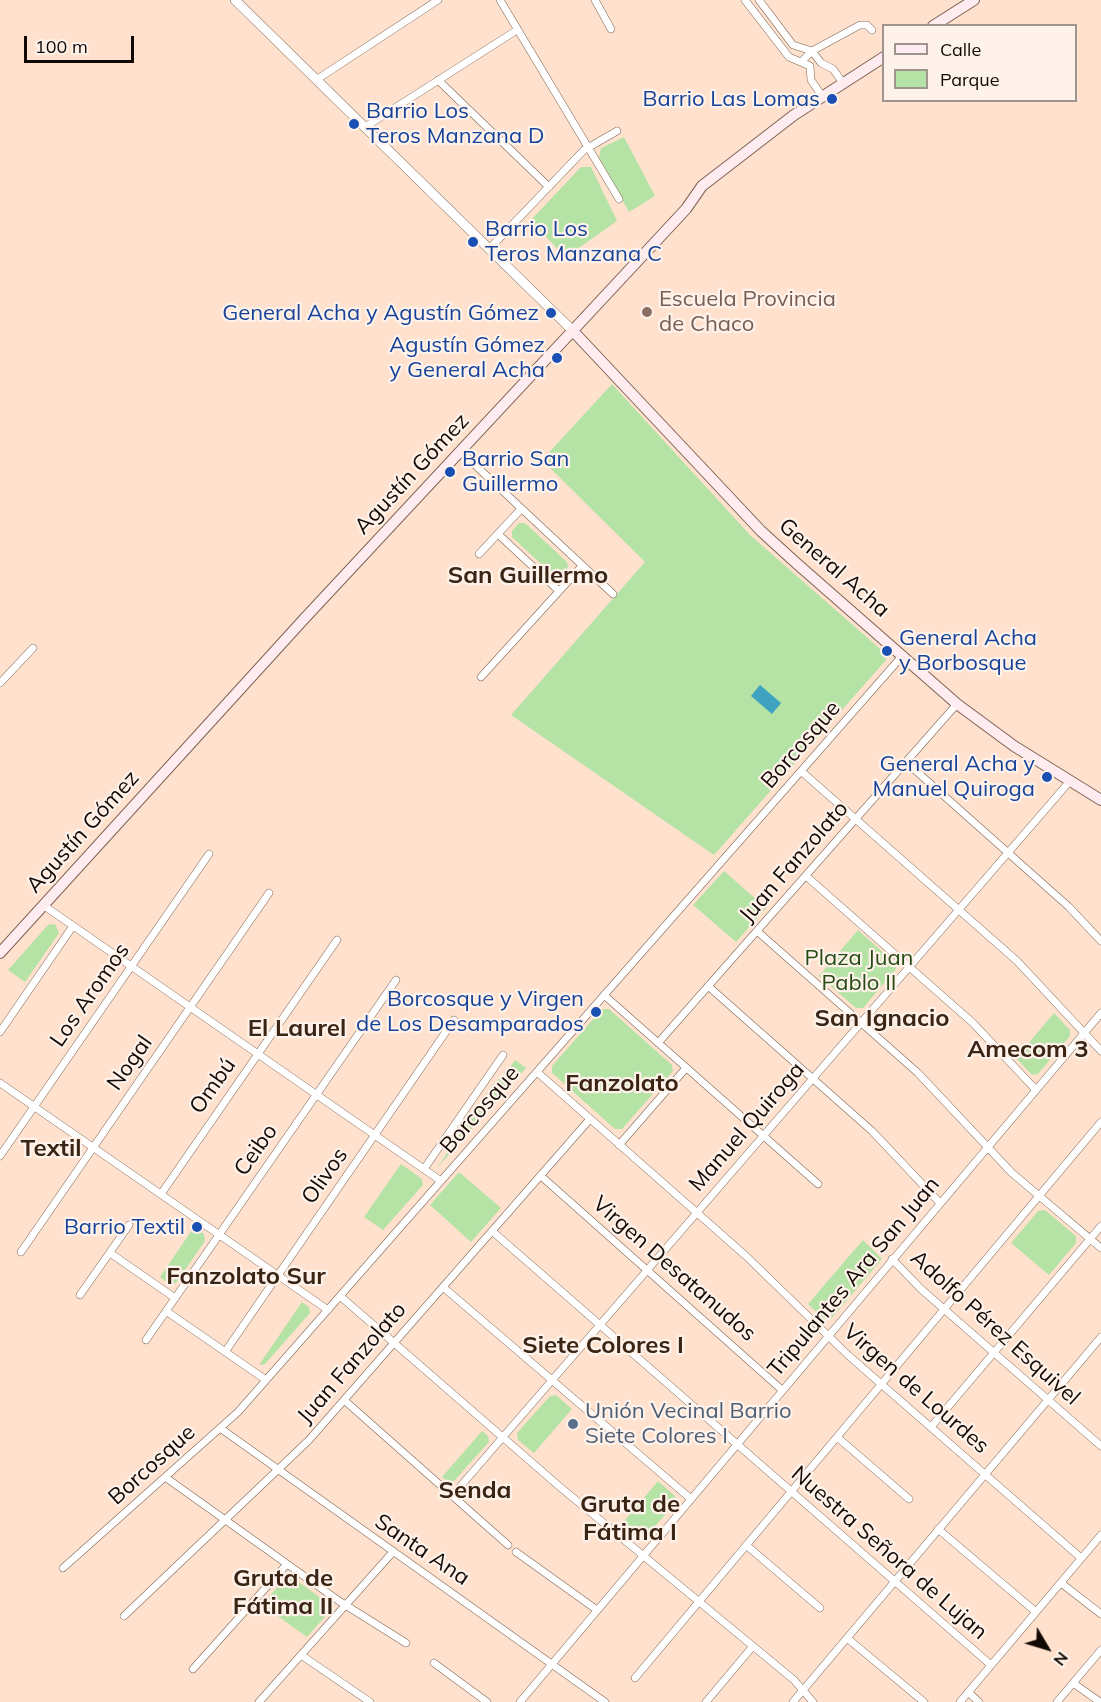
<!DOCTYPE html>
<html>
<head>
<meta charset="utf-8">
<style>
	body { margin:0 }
	#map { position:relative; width:1101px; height:1702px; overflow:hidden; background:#ffe1cd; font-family:Mulish,sans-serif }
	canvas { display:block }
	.legend { position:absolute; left:882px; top:24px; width:195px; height:78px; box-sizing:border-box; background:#fef2ea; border:2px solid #a0958e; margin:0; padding:8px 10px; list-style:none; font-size:18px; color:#130904 }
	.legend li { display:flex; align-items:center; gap:12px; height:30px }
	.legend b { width:30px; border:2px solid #a0958e }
	.north { position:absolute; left:1017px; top:1618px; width:60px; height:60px; -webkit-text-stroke:4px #fef2ea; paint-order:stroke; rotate:128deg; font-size:16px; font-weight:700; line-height:24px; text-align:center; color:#130904 }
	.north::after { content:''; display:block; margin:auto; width:21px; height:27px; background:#130904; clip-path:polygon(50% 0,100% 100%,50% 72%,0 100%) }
	.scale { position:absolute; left:24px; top:36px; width:110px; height:27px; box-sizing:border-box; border:3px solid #130904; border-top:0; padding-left:8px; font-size:18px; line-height:21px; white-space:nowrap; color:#130904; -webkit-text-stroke:4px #fef2ea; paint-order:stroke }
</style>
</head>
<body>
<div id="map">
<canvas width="1101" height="1702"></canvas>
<ul class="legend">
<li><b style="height:8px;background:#feecf0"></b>Calle</li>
<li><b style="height:16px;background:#b5e2a5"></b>Parque</li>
</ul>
<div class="north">N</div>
<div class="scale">100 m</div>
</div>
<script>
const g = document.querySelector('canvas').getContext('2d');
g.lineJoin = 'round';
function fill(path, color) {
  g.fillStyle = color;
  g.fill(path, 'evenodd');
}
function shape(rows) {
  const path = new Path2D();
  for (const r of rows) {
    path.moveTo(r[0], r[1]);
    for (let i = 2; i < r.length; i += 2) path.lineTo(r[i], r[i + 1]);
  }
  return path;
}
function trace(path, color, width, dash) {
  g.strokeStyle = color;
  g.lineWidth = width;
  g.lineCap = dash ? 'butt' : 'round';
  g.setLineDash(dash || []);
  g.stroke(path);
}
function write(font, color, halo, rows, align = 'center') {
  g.font = font + ' Mulish,sans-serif';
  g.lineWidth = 4.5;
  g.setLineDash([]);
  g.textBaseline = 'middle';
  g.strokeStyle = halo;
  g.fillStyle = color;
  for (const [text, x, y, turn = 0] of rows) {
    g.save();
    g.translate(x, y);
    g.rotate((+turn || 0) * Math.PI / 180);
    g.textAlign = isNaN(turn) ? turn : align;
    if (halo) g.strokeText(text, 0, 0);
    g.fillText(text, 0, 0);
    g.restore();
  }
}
const green = shape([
	[624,137,655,196,629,212,599,157,601,148],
	[581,167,591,167,617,221,566,257,530,221],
	[612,384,750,535,886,654,886,660,714,855,511,715,645,562,542,460],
	[519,523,525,523,567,562,568,568,560,577,555,577,512,537,512,531],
	[724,871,766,908,736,942,693,905],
	[55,924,59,933,25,982,8,970,48,925],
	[858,930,895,963,896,969,863,1008,856,1008,819,976],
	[602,1009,609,1009,672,1065,673,1071,622,1129,615,1129,552,1073,552,1066],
	[1054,1013,1070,1030,1070,1036,1038,1074,1032,1075,1016,1058],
	[515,1060,526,1068,437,1168,494,1083,506,1073],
	[401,1164,422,1179,423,1185,383,1230,364,1217],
	[459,1172,501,1208,471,1242,430,1205],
	[1045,1210,1076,1236,1076,1243,1049,1275,1011,1243,1038,1211],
	[194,1227,204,1234,205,1241,176,1283,169,1284,160,1277],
	[863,1240,882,1259,831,1319,824,1319,808,1304],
	[302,1302,309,1307,310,1313,265,1364,259,1365],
	[556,1395,572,1409,534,1453,518,1440,517,1433,550,1396],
	[482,1431,488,1436,489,1442,454,1481,448,1482,442,1477],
	[658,1481,675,1496,676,1502,645,1538,639,1539,621,1525],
	[292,1577,329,1604,330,1611,307,1637,262,1605,285,1578]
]);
const water = shape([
	[760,685,781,703,772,714,751,696]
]);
const minor = shape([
	[500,0,619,199],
	[595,0,611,29],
	[745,0,789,57,810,66,811,80,822,96],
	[759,0,793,45,812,51,821,63,833,69,843,83],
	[801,62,812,51,860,25,867,25,872,30],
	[316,80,438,0],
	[438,80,549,187],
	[365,127,517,30],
	[491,247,584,150,617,131],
	[460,451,613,594],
	[498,534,559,591],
	[479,554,521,509],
	[481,677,582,566],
	[0,683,33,648],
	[906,762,1069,907,1101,941],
	[801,771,1017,961,1101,1051],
	[806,876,973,1023,1036,1090],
	[43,905,441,1181],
	[757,931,918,1073,1012,1173,1101,1248],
	[708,986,872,1131,940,1203],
	[604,995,818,1184],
	[0,1032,73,926],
	[658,1043,957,704],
	[537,1072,746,1256,849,1356,1081,1558],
	[0,1083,328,1310],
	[619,1145,686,1068],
	[0,1156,209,854],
	[424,1169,503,1055],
	[541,1176,782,1390],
	[161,1194,337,940],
	[492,1231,991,1665],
	[21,1252,269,893],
	[110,1253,175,1298],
	[892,1259,921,1289,1101,1446],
	[443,1287,691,1499],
	[80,1295,129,1225],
	[340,1296,560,1487,794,1680,813,1702],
	[166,1311,266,1380],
	[146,1340,396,980],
	[225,1352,454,1020],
	[344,1400,508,1545],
	[931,1427,1101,1226],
	[220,1428,605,1702],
	[837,1437,909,1499],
	[165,1477,339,1601,406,1643],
	[452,1496,1070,781],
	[938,1529,1036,1612],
	[746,1545,820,1608],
	[516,1552,597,1610],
	[63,1568,238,1412,903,655],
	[1061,1583,1101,1614],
	[124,1616,309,1440,590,1119],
	[847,1638,924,1702],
	[301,1655,370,1702],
	[434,1663,487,1702],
	[193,1669,287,1564],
	[635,1678,1101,1122],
	[1073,1683,1100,1702],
	[968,1692,979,1702],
	[259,1702,392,1553],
	[520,1702,1101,1013],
	[706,1702,753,1646],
	[793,1702,1101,1337],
	[960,1702,1101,1535],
	[1057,1702,1101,1650]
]);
const tertiary = shape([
	[235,0,572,330]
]);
const secondary = shape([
	[933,26,974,0],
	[572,330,761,531,795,562,957,704,1014,746,1101,800],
	[0,953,304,619,686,209,702,186,794,115,884,57]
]);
const markers = [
	[832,99,6,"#1a4fb4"],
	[354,124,6,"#1a4fb4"],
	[473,242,6,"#1a4fb4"],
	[647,312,6,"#8d6e63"],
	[551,313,6,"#1a4fb4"],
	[557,358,6,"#1a4fb4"],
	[450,472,6,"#1a4fb4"],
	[887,651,6,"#1a4fb4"],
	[1047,777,6,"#1a4fb4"],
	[596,1012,6,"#1a4fb4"],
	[197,1227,6,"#1a4fb4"],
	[573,1424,6,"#5c6f8a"]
];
const transitNames = [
	["Barrio Las Lomas",820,99],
	["Barrio Los",366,111,"left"],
	["Teros Manzana D",366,136,"left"],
	["Barrio Los",485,229,"left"],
	["Teros Manzana C",485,254,"left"],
	["General Acha y Agustín Gómez",539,313],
	["Agustín Gómez",545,345],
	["y General Acha",545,370],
	["Barrio San",462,459,"left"],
	["Guillermo",462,484,"left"],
	["General Acha",899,638,"left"],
	["y Borbosque",899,663,"left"],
	["General Acha y",1035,764],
	["Manuel Quiroga",1035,789],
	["Borcosque y Virgen",584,999],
	["de Los Desamparados",584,1024],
	["Barrio Textil",185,1227]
];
const educationNames = [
	["Escuela Provincia",659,299],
	["de Chaco",659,324]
];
const streetNames = [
	["Agustín Gómez",412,474,-47],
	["General Acha",834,568,41],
	["Borcosque",801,745,-49],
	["Agustín Gómez",83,832,-48],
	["Juan Fanzolato",794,862,-49],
	["Los Aromos",90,995,-55],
	["Nogal",130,1063,-55],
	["Ombú",213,1086,-55],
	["Borcosque",480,1110,-49],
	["Manuel Quiroga",747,1127,-49],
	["Ceibo",256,1150,-55],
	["Olivos",325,1176,-55],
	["Virgen Desatanudos",674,1269,41],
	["Tripulantes Ara San Juan",854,1277,-50],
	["Adolfo Pérez Esquivel",995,1328,42],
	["Juan Fanzolato",352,1363,-49],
	["Virgen de Lourdes",916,1389,41],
	["Borcosque",152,1465,-42],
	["Santa Ana",422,1550,34],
	["Nuestra Señora de Lujan",889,1553,41]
];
const parkNames = [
	["Plaza Juan",859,958],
	["Pablo II",859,983]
];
const serviceNames = [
	["Unión Vecinal Barrio",585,1411],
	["Siete Colores I",585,1436]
];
const neighbourhoodNames = [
	["San Guillermo",528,576],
	["San Ignacio",882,1019],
	["El Laurel",297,1029],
	["Amecom 3",1028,1050],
	["Fanzolato",622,1084],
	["Textil",51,1149],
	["Fanzolato Sur",246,1277],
	["Siete Colores I",603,1346],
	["Senda",475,1491],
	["Gruta de",630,1505],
	["Fátima I",630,1533],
	["Gruta de",283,1579],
	["Fátima II",283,1607]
];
fill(green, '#b5e2a5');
fill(water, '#3ea2c0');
trace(minor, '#7d6352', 8);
trace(tertiary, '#7d6352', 10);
trace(secondary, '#7d6352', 12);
trace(minor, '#fff', 7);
trace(tertiary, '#fff', 9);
trace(secondary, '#feecf0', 10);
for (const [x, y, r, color] of markers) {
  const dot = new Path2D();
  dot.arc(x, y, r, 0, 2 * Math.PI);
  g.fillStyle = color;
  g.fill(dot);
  trace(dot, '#fef2ea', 2);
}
write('22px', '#164399', '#fef2ea', transitNames, 'right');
write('22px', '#785e54', '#fef2ea', educationNames, 'left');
write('22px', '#130904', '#fef2ea', streetNames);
write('22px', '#264c16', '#fef2ea', parkNames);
write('22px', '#4e5e75', '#fef2ea', serviceNames, 'left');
write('bold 24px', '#3a2414', '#fef2ea', neighbourhoodNames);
</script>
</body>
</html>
